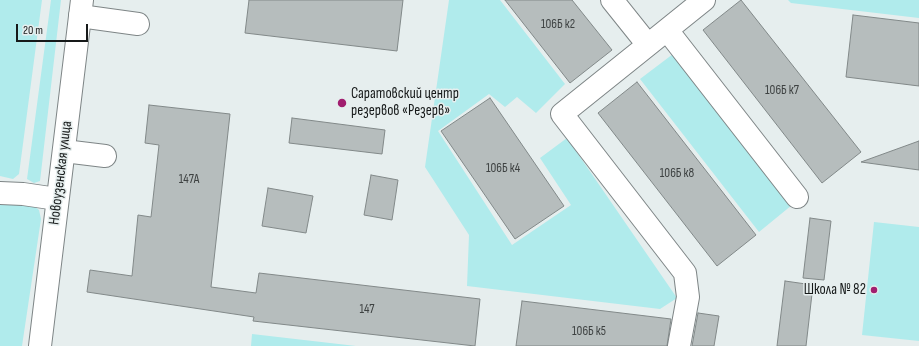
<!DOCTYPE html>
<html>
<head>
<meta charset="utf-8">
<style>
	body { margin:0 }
	#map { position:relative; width:919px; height:346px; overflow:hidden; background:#e6eeee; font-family:"Sofia Sans Condensed",sans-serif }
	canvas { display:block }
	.scale { position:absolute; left:16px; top:24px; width:72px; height:18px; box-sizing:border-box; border:2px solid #161919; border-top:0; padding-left:5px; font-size:12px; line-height:14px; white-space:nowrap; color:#161919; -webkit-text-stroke:3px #e6eeee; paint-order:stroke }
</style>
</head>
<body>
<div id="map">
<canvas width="919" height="346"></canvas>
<div class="scale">20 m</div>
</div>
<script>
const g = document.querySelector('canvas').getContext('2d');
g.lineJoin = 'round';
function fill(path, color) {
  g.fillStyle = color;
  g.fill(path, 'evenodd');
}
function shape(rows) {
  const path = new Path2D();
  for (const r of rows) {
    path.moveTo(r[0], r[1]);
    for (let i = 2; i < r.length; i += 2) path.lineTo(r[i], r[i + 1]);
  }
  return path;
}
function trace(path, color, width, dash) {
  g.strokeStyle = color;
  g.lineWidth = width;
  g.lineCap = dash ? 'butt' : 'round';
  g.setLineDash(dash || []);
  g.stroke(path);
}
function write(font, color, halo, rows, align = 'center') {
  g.font = font + ' "Sofia Sans Condensed",sans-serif';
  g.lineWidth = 3;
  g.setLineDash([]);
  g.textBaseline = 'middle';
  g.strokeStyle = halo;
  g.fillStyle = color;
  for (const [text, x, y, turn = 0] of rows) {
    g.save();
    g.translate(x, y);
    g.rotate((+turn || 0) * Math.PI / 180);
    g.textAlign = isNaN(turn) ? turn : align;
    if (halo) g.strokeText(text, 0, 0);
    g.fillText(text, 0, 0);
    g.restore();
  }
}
const green = shape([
	[0,0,42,0,19,174,13,179,0,176],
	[51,0,61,0,40,181,34,183,27,179],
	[449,0,500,0,565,84,536,113,517,97,505,107,489,94,438,131,512,245,571,205,540,158,567,138,677,298,660,309,467,286,469,235,425,167],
	[788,0,919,0,919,18,791,3],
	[677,51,792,205,759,232,640,79],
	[0,202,32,204,39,210,41,219,22,346,0,346],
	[874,222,919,227,919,341,862,335],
	[252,334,356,346,251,346]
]);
const building = shape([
	[249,0,403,0,397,51,245,33,249,0],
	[505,0,572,0,612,50,570,83,505,0],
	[741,0,861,152,822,183,703,30,741,0],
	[853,15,919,23,919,86,846,77,853,15],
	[637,82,756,235,717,266,598,113,637,82],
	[490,98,564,206,515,239,441,131,490,98],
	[149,105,230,114,211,287,256,293,259,273,480,299,475,346,253,321,254,317,87,292,90,270,132,276,138,215,151,217,159,145,145,143,149,105],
	[292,118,385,130,382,154,289,143,292,118],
	[919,141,919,170,861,162,919,141],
	[371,175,398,180,392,220,364,215,371,175],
	[268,188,313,196,306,233,262,226,268,188],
	[810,218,831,221,824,280,803,278,810,218],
	[785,281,813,285,806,346,777,346,785,281],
	[522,301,671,319,667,346,516,346,522,301],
	[698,313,719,316,714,346,692,346,698,313]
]);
const minor = shape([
	[612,0,648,45,704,0],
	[80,16,138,24],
	[667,30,797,197],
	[648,45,562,114,685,273,688,297,679,346],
	[64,151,105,156],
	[0,193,23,194,57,199]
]);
const major = shape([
	[40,346,82,0]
]);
const markers = [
	[342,103,5,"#a11e6f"],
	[874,290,4,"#a11e6f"]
];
const numberNames = [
	["106Б к2",558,25],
	["106Б к7",782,91],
	["106Б к4",503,169],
	["106Б к8",677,174],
	["147А",189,180],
	["147",367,310],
	["106Б к5",589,332]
];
const poiNames = [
	["Саратовский центр",351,94],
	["резервов «Резерв»",351,111],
	["Школа № 82",866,290,"right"]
];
const streetNames = [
	["Новоузенская улица",61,173,-83]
];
fill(green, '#b0ebec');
fill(building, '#b6bdbd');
trace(building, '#828989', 1);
trace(minor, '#7e8586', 24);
trace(major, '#7e8586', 24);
trace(minor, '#fff', 22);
trace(major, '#fff', 22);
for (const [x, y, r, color] of markers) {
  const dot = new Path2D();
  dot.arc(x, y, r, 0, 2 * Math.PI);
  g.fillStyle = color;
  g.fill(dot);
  trace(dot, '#e6eeee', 1.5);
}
write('13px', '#3e4242', null, numberNames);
write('15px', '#161919', '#e6eeee', poiNames, 'left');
write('15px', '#161919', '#e6eeee', streetNames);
</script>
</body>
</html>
